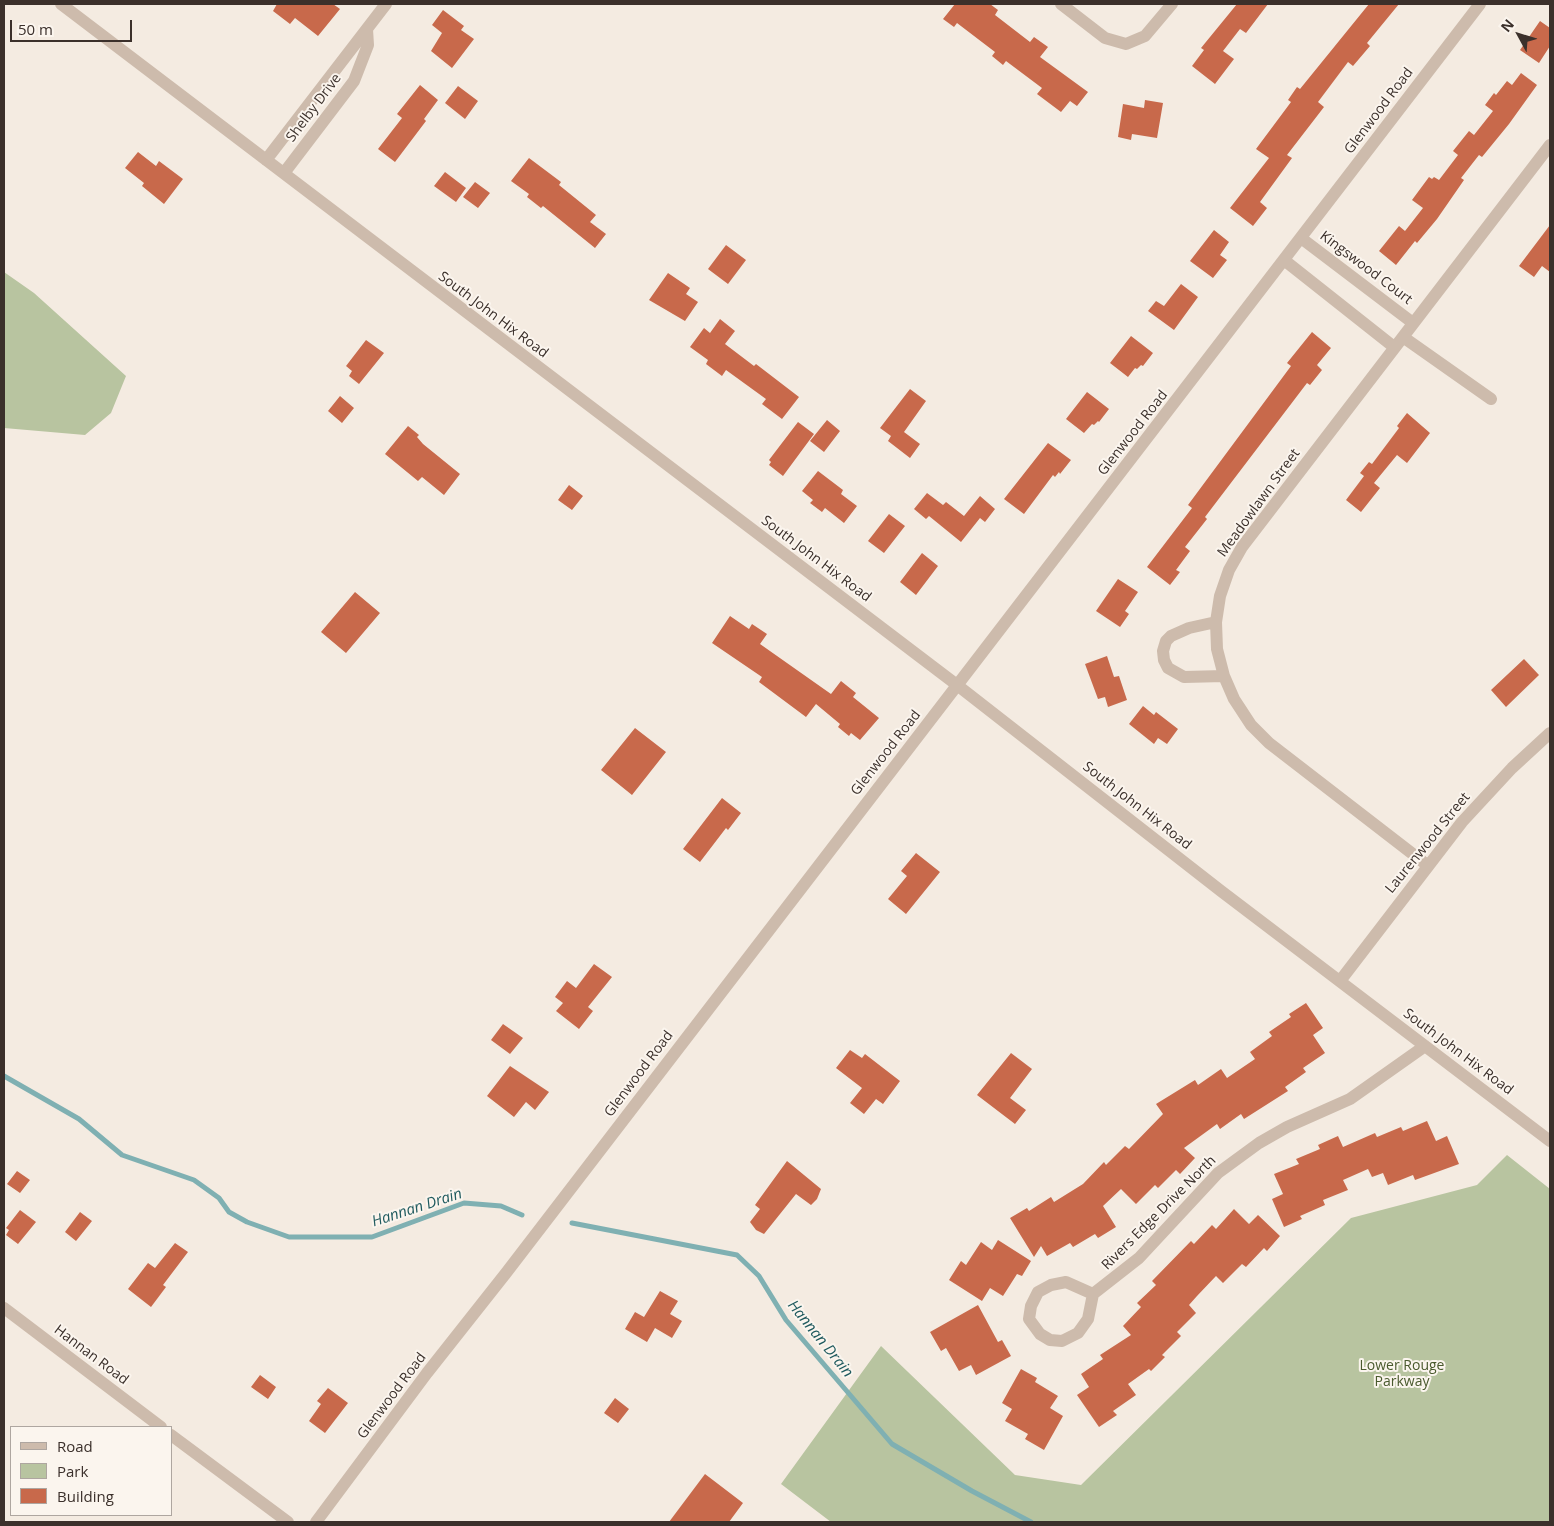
<!DOCTYPE html>
<html>
<head>
<meta charset="utf-8">
<style>
	body { margin:0 }
	#map { position:relative; width:1554px; height:1526px; overflow:hidden; background:#f4ebe1; font-family:"Open Sans",sans-serif }
	canvas { display:block }
	.frame { position:absolute; inset:0; border:5px solid #3b302b; pointer-events:none }
	.legend { position:absolute; left:10px; top:1426px; width:162px; height:90px; box-sizing:border-box; background:#fbf5ee; border:1px solid #aea6a0; margin:0; padding:6px 9px; list-style:none; font-size:15px; color:#3b302b }
	.legend li { display:flex; align-items:center; gap:10px; height:25px }
	.legend b { width:25px; border:1px solid #aea6a0 }
	.north { position:absolute; left:1494px; top:10px; width:50px; height:50px; -webkit-text-stroke:4px #fbf5ee; paint-order:stroke; rotate:309deg; font-size:14px; font-weight:700; line-height:20px; text-align:center; color:#3b302b }
	.north::after { content:''; display:block; margin:auto; width:18px; height:22px; background:#3b302b; clip-path:polygon(50% 0,100% 100%,50% 72%,0 100%) }
	.scale { position:absolute; left:10px; top:20px; width:122px; height:22px; box-sizing:border-box; border:2px solid #3b302b; border-top:0; padding-left:6px; font-size:15px; line-height:18px; white-space:nowrap; color:#3b302b; -webkit-text-stroke:4px #fbf5ee; paint-order:stroke }
</style>
</head>
<body>
<div id="map">
<canvas width="1554" height="1526"></canvas>
<div class="frame"></div>
<ul class="legend">
<li><b style="height:6px;background:#cdbbac"></b>Road</li>
<li><b style="height:14px;background:#b8c4a0"></b>Park</li>
<li><b style="height:14px;background:#c8694b"></b>Building</li>
</ul>
<div class="north">N</div>
<div class="scale">50 m</div>
</div>
<script>
const g = document.querySelector('canvas').getContext('2d');
g.lineJoin = 'round';
function fill(path, color) {
  g.fillStyle = color;
  g.fill(path, 'evenodd');
}
function shape(rows) {
  const path = new Path2D();
  for (const r of rows) {
    path.moveTo(r[0], r[1]);
    for (let i = 2; i < r.length; i += 2) path.lineTo(r[i], r[i + 1]);
  }
  return path;
}
function trace(path, color, width, dash) {
  g.strokeStyle = color;
  g.lineWidth = width;
  g.lineCap = dash ? 'butt' : 'round';
  g.setLineDash(dash || []);
  g.stroke(path);
}
function write(font, color, halo, rows, align = 'center') {
  g.font = font + ' "Open Sans",sans-serif';
  g.lineWidth = 4;
  g.setLineDash([]);
  g.textBaseline = 'middle';
  g.strokeStyle = halo;
  g.fillStyle = color;
  for (const [text, x, y, turn = 0] of rows) {
    g.save();
    g.translate(x, y);
    g.rotate((+turn || 0) * Math.PI / 180);
    g.textAlign = isNaN(turn) ? turn : align;
    if (halo) g.strokeText(text, 0, 0);
    g.fillText(text, 0, 0);
    g.restore();
  }
}
const green = shape([
	[4,272,34,293,126,376,111,413,85,435,4,428],
	[1507,1155,1550,1189,1550,1522,831,1522,781,1484,881,1346,1015,1475,1081,1485,1351,1218,1477,1185]
]);
const stream = shape([
	[4,1076,79,1119,122,1155,194,1180,219,1198,229,1212,247,1222,289,1237,372,1237,464,1203,501,1206,522,1215],
	[572,1223,737,1255,759,1276,786,1320,892,1444,972,1491,1031,1522]
]);
const building = shape([
	[277,4,333,4,340,9,318,36,295,18,290,24,273,11],
	[955,4,990,4,998,10,995,15,1030,42,1034,37,1048,47,1040,57,1088,92,1077,106,1070,101,1061,112,1037,94,1042,88,1006,61,1003,65,992,56,995,52,957,23,954,27,943,19],
	[1237,4,1268,4,1246,33,1240,29,1223,51,1234,59,1215,84,1192,66,1204,50,1201,48],
	[1369,4,1399,4,1367,43,1370,46,1353,66,1348,62,1318,102,1324,107,1287,155,1292,158,1260,202,1267,208,1253,226,1230,208,1269,158,1256,149,1291,102,1288,100,1297,87,1300,89],
	[443,10,464,26,461,30,474,39,452,68,431,51,442,33,432,25],
	[1540,21,1550,28,1550,46,1539,63,1520,50],
	[1521,73,1537,85,1509,124,1482,157,1479,155,1461,178,1464,180,1437,219,1417,243,1415,241,1396,265,1379,251,1399,226,1405,231,1423,208,1412,200,1429,177,1432,179,1434,177,1439,180,1458,155,1453,151,1469,131,1474,135,1493,111,1485,105,1494,93,1496,95,1507,81,1512,85],
	[420,85,438,100,424,119,426,121,395,162,378,149,402,118,397,114],
	[458,86,478,101,465,119,445,103],
	[1145,100,1163,103,1157,138,1132,134,1131,140,1118,137,1123,104,1144,108],
	[138,152,156,166,159,161,183,179,164,204,142,186,144,183,125,168],
	[529,158,561,182,559,185,596,215,590,222,606,234,595,248,543,206,541,208,527,197,529,194,511,181],
	[445,172,466,188,456,202,434,186],
	[475,182,490,193,478,208,463,197],
	[1550,225,1550,272,1542,266,1534,277,1519,266],
	[1214,230,1229,242,1220,255,1227,260,1213,278,1190,261],
	[726,245,746,260,728,284,708,269],
	[668,273,690,288,686,294,698,302,685,321,649,300],
	[1181,284,1198,297,1174,330,1148,311,1156,301,1164,306],
	[720,319,735,331,725,344,754,366,756,364,799,397,782,419,762,404,766,399,726,370,722,376,706,364,708,360,690,347,704,328,710,333],
	[1312,332,1331,348,1317,365,1322,370,1310,385,1307,383,1205,517,1207,519,1185,547,1190,551,1176,570,1180,572,1170,585,1147,567,1192,508,1188,505,1291,366,1287,363],
	[1131,336,1153,353,1143,366,1141,365,1137,369,1135,368,1128,377,1110,363],
	[366,340,384,353,359,384,349,376,352,371,346,366],
	[910,389,926,401,904,432,920,444,910,458,888,441,891,436,880,428],
	[1087,392,1109,409,1099,422,1098,421,1094,425,1092,424,1084,433,1066,419],
	[340,396,354,408,342,423,328,411],
	[1407,413,1430,433,1407,463,1397,455,1374,483,1380,488,1361,512,1346,500,1364,476,1360,473,1369,462,1372,464,1399,428,1397,426],
	[827,420,840,431,824,452,810,441],
	[798,422,814,434,783,476,769,465,771,462,769,460],
	[408,426,419,435,417,437,423,444,460,474,444,495,422,477,418,481,385,454],
	[1048,443,1071,460,1060,474,1059,472,1055,477,1053,475,1024,514,1004,499],
	[818,471,843,490,841,494,857,506,844,523,825,508,822,512,810,503,813,500,802,491],
	[569,485,583,496,572,510,558,500],
	[927,493,943,505,946,502,964,516,980,496,995,509,985,522,980,518,961,542,929,516,926,519,914,509],
	[889,514,905,526,884,553,868,541],
	[922,553,938,566,916,595,900,582],
	[1118,579,1138,592,1125,611,1129,614,1120,627,1096,611],
	[355,592,380,613,346,653,321,632],
	[730,616,749,629,752,624,767,634,760,644,831,694,841,681,856,693,853,697,879,718,860,740,851,733,849,736,838,727,840,724,816,704,806,717,759,682,762,677,712,643],
	[1107,656,1114,677,1119,676,1127,700,1108,707,1105,697,1098,699,1085,664],
	[1524,659,1539,675,1506,707,1491,690],
	[1143,706,1154,715,1156,712,1178,729,1167,744,1158,738,1154,744,1129,724],
	[635,728,666,752,632,795,601,770],
	[722,798,741,813,728,830,726,828,700,862,683,849],
	[916,853,940,872,906,914,888,899,907,876,901,871],
	[594,964,612,977,588,1007,593,1011,579,1029,556,1011,563,1003,555,997,567,981,576,988],
	[1306,1003,1323,1028,1313,1035,1325,1053,1303,1068,1306,1072,1285,1087,1288,1091,1244,1119,1241,1114,1220,1129,1217,1124,1184,1148,1195,1158,1180,1174,1176,1170,1158,1188,1155,1185,1136,1204,1121,1189,1103,1206,1116,1227,1098,1238,1095,1234,1073,1247,1070,1243,1047,1256,1041,1246,1034,1257,1010,1218,1027,1208,1029,1211,1051,1197,1054,1202,1083,1184,1104,1162,1106,1165,1125,1146,1129,1149,1163,1114,1156,1104,1195,1080,1198,1085,1221,1069,1227,1078,1255,1059,1250,1052,1272,1036,1269,1032,1291,1017,1289,1014],
	[503,1024,523,1038,510,1054,491,1040],
	[850,1050,862,1058,865,1054,900,1081,883,1104,876,1099,864,1114,850,1103,862,1088,836,1068],
	[1011,1053,1032,1069,1010,1098,1026,1110,1015,1124,977,1095],
	[510,1066,549,1092,535,1110,526,1102,514,1117,487,1096],
	[1427,1121,1436,1141,1447,1136,1459,1164,1415,1180,1413,1175,1388,1185,1383,1173,1372,1177,1368,1169,1343,1180,1348,1190,1323,1200,1325,1205,1300,1216,1302,1219,1284,1227,1272,1199,1283,1194,1274,1174,1299,1164,1296,1159,1320,1149,1318,1145,1338,1136,1343,1147,1375,1133,1377,1137,1401,1127,1403,1131],
	[787,1161,821,1189,817,1199,811,1205,796,1194,764,1234,756,1230,750,1222,760,1209,755,1205],
	[17,1171,30,1180,20,1193,7,1184],
	[1234,1209,1249,1224,1258,1215,1280,1236,1267,1251,1264,1248,1246,1267,1242,1264,1223,1283,1216,1276,1197,1296,1189,1305,1196,1313,1177,1332,1181,1336,1162,1355,1165,1357,1151,1371,1149,1369,1128,1384,1136,1395,1113,1411,1117,1415,1099,1427,1077,1395,1089,1387,1081,1374,1103,1359,1100,1355,1131,1335,1123,1326,1141,1307,1137,1303,1156,1285,1152,1281,1191,1241,1194,1244,1212,1225,1216,1229],
	[20,1210,36,1222,18,1244,6,1235,9,1230,6,1228],
	[80,1212,92,1221,76,1241,65,1232],
	[998,1240,1031,1261,1022,1276,1017,1274,1003,1296,990,1288,982,1301,949,1280,961,1261,966,1265,981,1242,992,1250],
	[175,1243,188,1252,163,1285,166,1287,151,1307,128,1289,148,1263,155,1268],
	[660,1291,678,1301,670,1314,682,1321,672,1338,655,1328,647,1342,625,1329,635,1312,644,1317],
	[978,1305,998,1342,1002,1340,1011,1356,976,1375,971,1365,959,1371,946,1348,941,1351,930,1332],
	[1021,1369,1037,1378,1035,1382,1058,1396,1050,1408,1063,1416,1044,1450,1025,1439,1028,1434,1005,1421,1012,1409,1002,1403],
	[260,1375,276,1387,268,1399,251,1387],
	[328,1388,348,1403,325,1433,309,1421,321,1404,317,1401],
	[615,1398,629,1409,618,1423,604,1413],
	[705,1474,743,1503,729,1522,669,1522]
]);
const minor = shape([
	[61,4,957,685,1221,891,1550,1141],
	[1061,4,1105,38,1126,44,1145,36,1172,4],
	[266,160,386,4],
	[284,173,354,81,368,45,367,29],
	[1301,238,1413,323],
	[1284,260,1394,347],
	[1403,337,1491,399],
	[1216,622,1189,628,1171,636,1166,641,1163,651,1164,660,1168,668,1184,677,1224,676],
	[1427,865,1269,743,1251,725,1234,699,1224,676,1217,649,1216,622,1220,596,1229,570,1242,547,1550,145],
	[1340,981,1462,822,1512,768,1550,733],
	[1093,1294,1066,1282,1051,1285,1038,1292,1031,1306,1029,1319,1040,1334,1050,1340,1062,1341,1078,1333,1088,1319,1093,1294,1139,1258,1218,1173,1259,1143,1287,1127,1350,1099,1425,1046],
	[4,1308,161,1427],
	[171,1435,288,1522],
	[316,1522,427,1373,506,1273,1480,4]
]);
const streetNames = [
	["Shelby Drive",314,108,-53],
	["Glenwood Road",1379,111,-53],
	["Kingswood Court",1366,268,37],
	["South John Hix Road",493,315,37],
	["Glenwood Road",1133,433,-52],
	["Meadowlawn Street",1259,503,-54],
	["South John Hix Road",816,559,37],
	["Glenwood Road",886,753,-52],
	["South John Hix Road",1137,806,38],
	["Laurenwood Street",1428,843,-51],
	["South John Hix Road",1458,1052,37],
	["Glenwood Road",639,1074,-53],
	["Rivers Edge Drive North",1159,1213,-45],
	["Hannan Road",91,1355,37],
	["Glenwood Road",392,1396,-53]
];
const parkNames = [
	["Lower Rouge",1402,1366],
	["Parkway",1402,1382]
];
const waterNames = [
	["Hannan Drain",417,1208,-18],
	["Hannan Drain",820,1339,51]
];
fill(green, '#b8c4a0');
trace(stream, '#7fb0b2', 5);
fill(building, '#c8694b');
trace(minor, '#cdbbac', 12);
write('14px', '#3b302b', '#fbf5ee', streetNames);
write('14px', '#4a5a2e', '#fbf5ee', parkNames);
write('italic 15px', '#1f5a5e', '#fbf5ee', waterNames);
</script>
</body>
</html>
